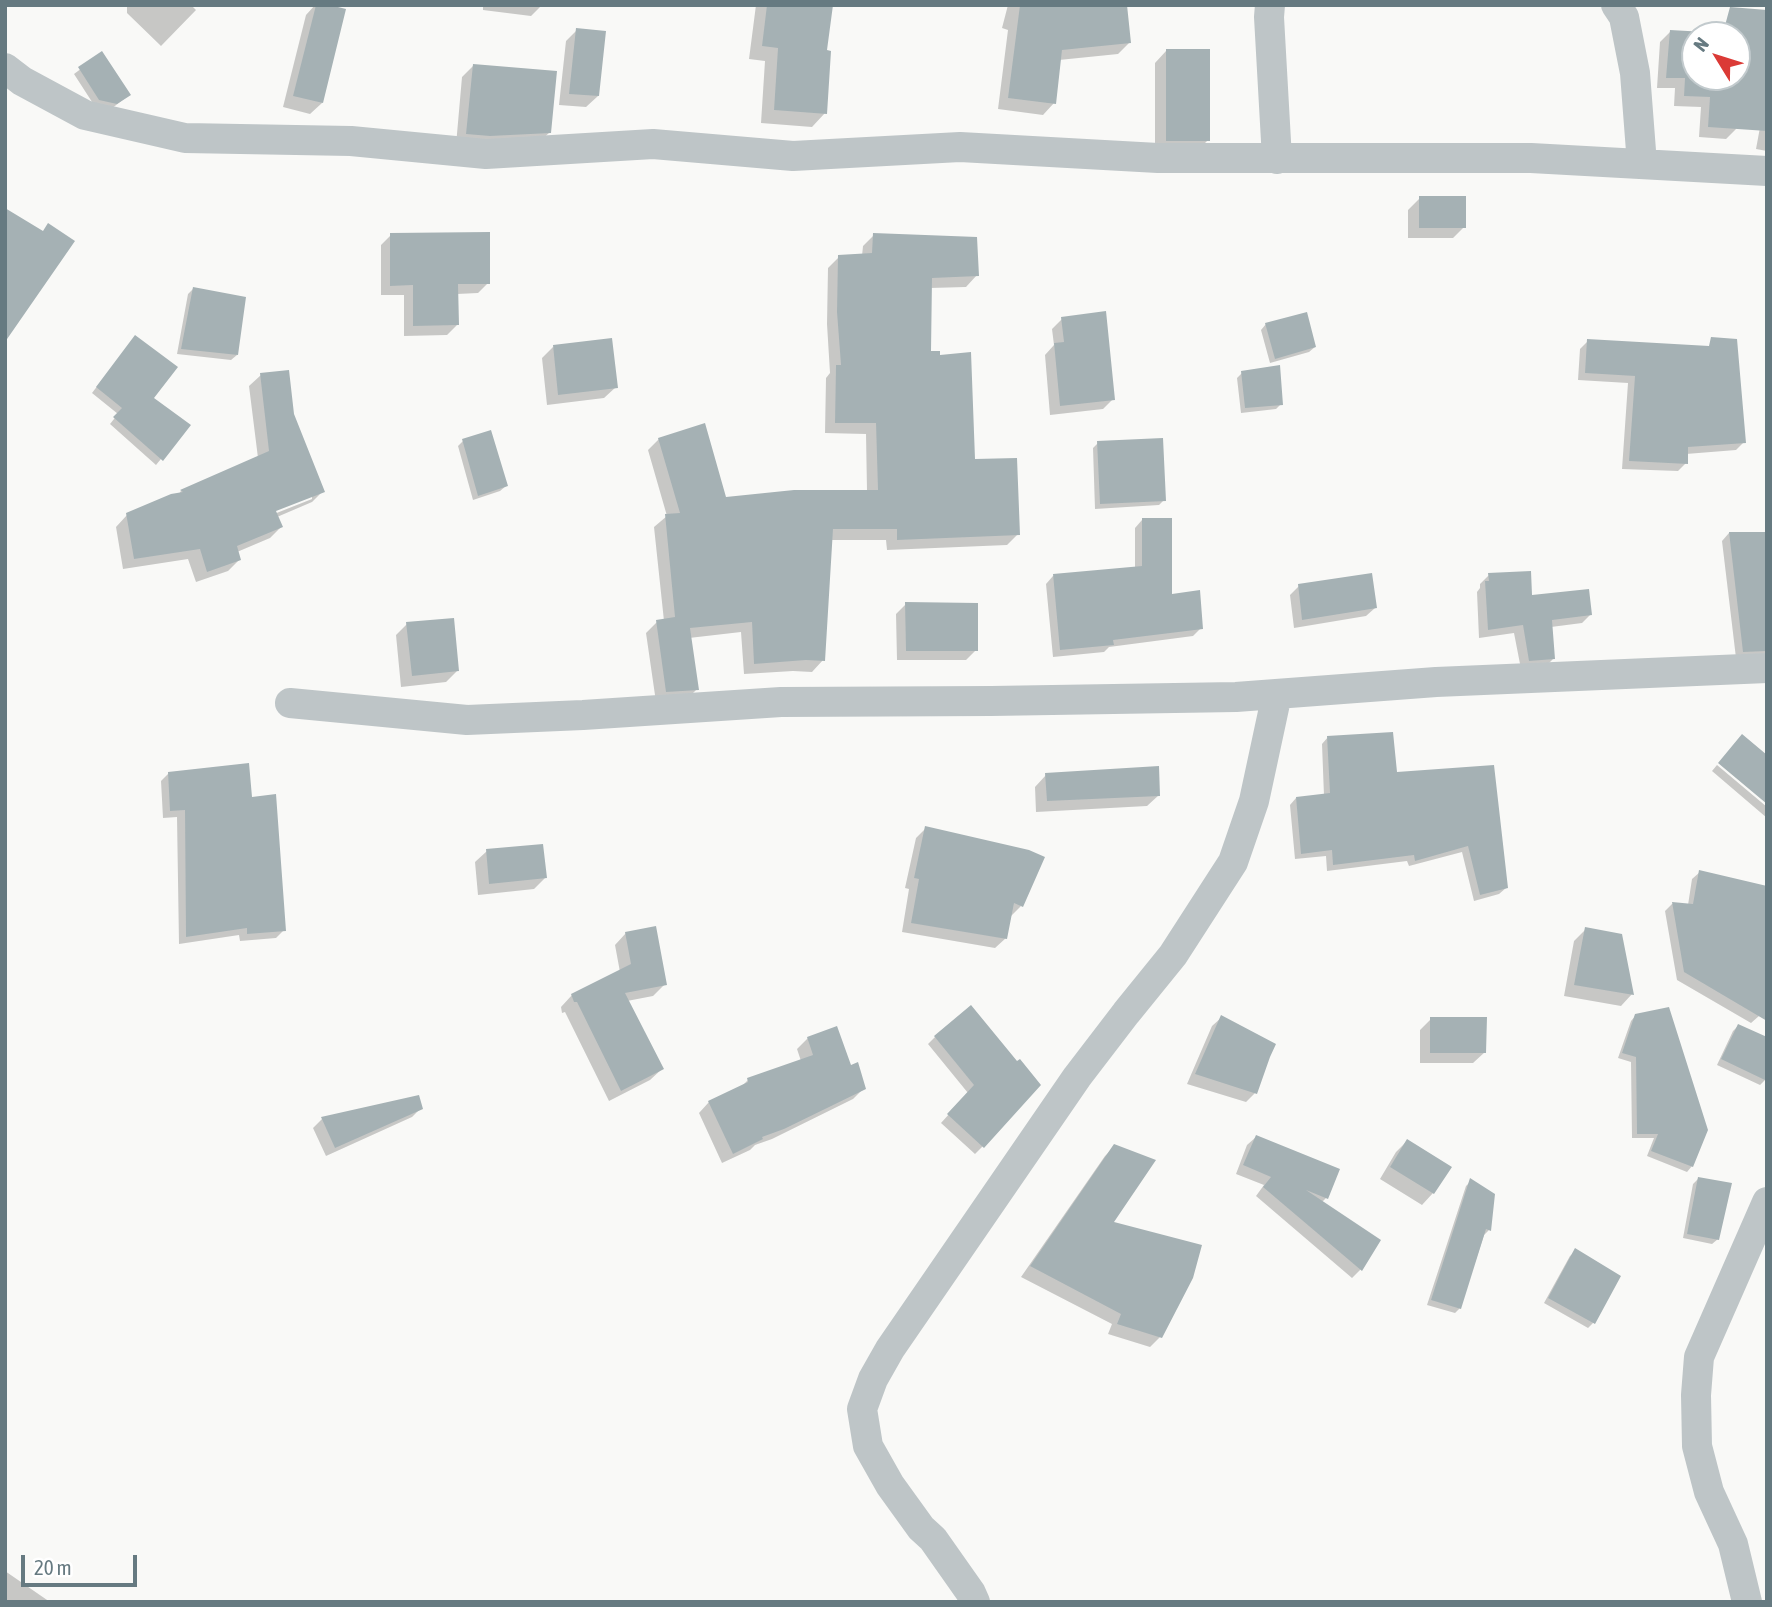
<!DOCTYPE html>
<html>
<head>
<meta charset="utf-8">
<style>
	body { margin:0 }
	#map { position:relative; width:1772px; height:1607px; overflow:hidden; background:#f9f9f7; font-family:"Asap Condensed",sans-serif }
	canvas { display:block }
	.frame { position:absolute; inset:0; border:7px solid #667a81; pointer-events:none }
	.north { position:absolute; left:1681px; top:21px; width:70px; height:70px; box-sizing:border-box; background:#fff; border:2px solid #c2cacd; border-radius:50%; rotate:308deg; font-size:19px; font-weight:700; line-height:28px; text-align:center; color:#667a81 }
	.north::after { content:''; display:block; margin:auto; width:24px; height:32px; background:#db3a36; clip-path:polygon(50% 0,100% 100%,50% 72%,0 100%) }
	.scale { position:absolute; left:21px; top:1555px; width:116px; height:32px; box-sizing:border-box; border:4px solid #667a81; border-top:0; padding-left:9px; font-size:21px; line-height:24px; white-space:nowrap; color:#667a81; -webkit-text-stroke:5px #fff; paint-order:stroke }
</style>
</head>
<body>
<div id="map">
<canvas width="1772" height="1607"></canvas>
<div class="frame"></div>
<div class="north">N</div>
<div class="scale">20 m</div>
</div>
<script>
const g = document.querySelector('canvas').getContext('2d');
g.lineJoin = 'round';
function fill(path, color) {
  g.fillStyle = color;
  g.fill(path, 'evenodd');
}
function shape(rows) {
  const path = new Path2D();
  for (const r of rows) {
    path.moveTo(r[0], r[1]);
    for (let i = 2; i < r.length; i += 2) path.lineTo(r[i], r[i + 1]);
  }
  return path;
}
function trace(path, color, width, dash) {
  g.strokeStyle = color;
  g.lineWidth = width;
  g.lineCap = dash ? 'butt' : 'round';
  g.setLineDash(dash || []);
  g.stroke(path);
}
const shadow = shape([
	[127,5,191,5,196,10,161,46,127,13],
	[315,5,323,5,322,103,310,114,283,107,306,15],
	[483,5,542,5,531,16,483,10],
	[756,5,831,5,825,52,825,113,812,127,761,123,765,61,749,59],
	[1008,5,1126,5,1129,43,1118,54,1059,60,1054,103,1043,115,998,109,1008,30,1002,28],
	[577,30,598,96,586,107,559,105,566,41],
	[1670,32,1731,35,1695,35,1695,77,1737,77,1737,35,1749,36,1737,128,1726,139,1699,137,1701,107,1674,106,1675,88,1657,88,1660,42],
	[1166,51,1208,140,1197,151,1155,151,1155,63],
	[102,53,129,95,111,109,94,105,74,74],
	[473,66,550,132,538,143,456,145,462,77],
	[1767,116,1767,151,1756,149,1761,122],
	[1420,198,1464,227,1453,238,1408,238,1408,210],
	[391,235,488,283,478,293,457,294,457,325,447,335,404,336,404,295,381,295,381,245],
	[874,235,977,275,966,287,930,288,929,353,974,461,1018,534,1007,545,887,550,886,540,831,540,823,660,812,672,793,671,744,674,741,632,689,638,697,689,686,700,656,702,646,633,657,622,664,621,654,527,667,516,648,450,659,439,725,499,867,491,866,434,825,433,826,378,830,373,827,324,828,268,839,257,862,256,863,246],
	[193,289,237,355,231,360,177,354,188,294],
	[1062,319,1113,399,1103,409,1050,415,1045,355,1054,345,1052,329],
	[1266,324,1315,347,1309,352,1270,363,1261,330],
	[1588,341,1744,442,1736,450,1686,454,1686,463,1678,471,1622,469,1628,383,1578,380,1580,349],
	[130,343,151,398,188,426,156,465,110,424,118,414,92,393],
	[553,347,616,387,604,398,547,405,542,358],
	[1242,373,1281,404,1276,409,1241,413,1237,378],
	[261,375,293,415,323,491,312,502,277,517,281,527,270,538,237,552,239,560,228,571,196,582,188,559,123,569,116,527,127,515,178,495,181,491,258,458,249,386],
	[312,495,312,499,269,516,267,513],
	[463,441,506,486,500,491,473,500,458,446],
	[1098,443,1164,500,1159,505,1095,509,1093,448],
	[1142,520,1171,596,1201,628,1193,636,1109,647,1104,652,1053,657,1046,584,1053,576,1135,569,1135,528],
	[1729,533,1767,533,1767,655,1736,658,1722,541],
	[1489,575,1531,597,1591,614,1582,623,1551,627,1553,659,1544,668,1521,669,1514,633,1479,638,1477,592,1480,588,1480,584],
	[1299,586,1375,608,1366,616,1294,628,1290,595],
	[906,604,976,650,966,660,897,660,896,614],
	[407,624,457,671,446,682,401,687,396,635],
	[1328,737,1396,774,1492,767,1506,888,1499,894,1474,901,1462,852,1409,866,1407,861,1327,871,1326,856,1295,859,1290,805,1296,798,1324,796,1322,744],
	[1717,765,1767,807,1767,818,1712,771],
	[169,773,251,798,284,930,276,938,240,941,239,935,179,944,177,817,163,818,161,781],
	[1046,775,1159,795,1147,806,1036,812,1035,787],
	[926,828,1021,906,1011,916,1006,938,995,948,902,932,909,889,905,888,916,838],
	[487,851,545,878,534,889,478,895,475,862],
	[1700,872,1759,1016,1751,1023,1677,980,1665,911,1672,904,1688,905,1692,879],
	[1586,929,1632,994,1621,1006,1564,996,1574,941],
	[626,933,665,984,653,996,627,1001,662,1069,650,1080,609,1101,565,1012,562,1013,561,1007,572,995,620,972,615,945],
	[1636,1015,1692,1166,1687,1172,1647,1156,1654,1138,1632,1138,1631,1062,1618,1058,1631,1021],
	[1222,1017,1255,1093,1246,1102,1187,1084,1212,1026],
	[1431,1019,1485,1052,1473,1063,1420,1063,1420,1030],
	[1738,1026,1765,1080,1760,1085,1717,1065,1733,1031],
	[935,1037,1017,1063,983,1146,975,1154,941,1123,968,1093,928,1044],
	[808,1038,850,1067,864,1088,853,1099,772,1139,755,1145,750,1150,722,1163,699,1113,709,1102,740,1088,748,1080,801,1061,797,1049],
	[421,1108,412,1117,326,1156,313,1128,322,1119],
	[1256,1137,1338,1170,1326,1198,1321,1203,1361,1269,1352,1278,1256,1196,1264,1185,1236,1174,1247,1145],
	[1407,1141,1433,1193,1422,1205,1380,1179,1396,1152],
	[1115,1146,1111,1223,1160,1337,1150,1347,1108,1334,1112,1324,1021,1277,1105,1156],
	[1698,1179,1718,1239,1712,1244,1683,1238,1693,1184],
	[1471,1181,1489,1230,1484,1235,1460,1308,1455,1313,1427,1305,1466,1186],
	[1576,1251,1593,1323,1588,1328,1544,1303,1570,1256],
	[5,1571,50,1602,5,1602]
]);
const building = shape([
	[316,5,330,5,346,9,323,103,293,96],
	[767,5,833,5,827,50,831,51,827,114,774,110,778,48,762,46],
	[1020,5,1127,5,1131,43,1062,50,1056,104,1008,98],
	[1730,7,1767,10,1767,131,1708,127,1710,97,1684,96,1685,78,1666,78,1670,30,1723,33],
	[1695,35,1737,35,1737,77,1695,77],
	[576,28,606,31,599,96,569,94],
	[1166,49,1210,49,1210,141,1166,141],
	[102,51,131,95,117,104,99,100,78,67],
	[473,64,557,71,551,133,490,136,466,134],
	[1419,196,1466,196,1466,228,1419,228],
	[5,208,43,231,48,223,75,241,5,342],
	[490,232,490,284,458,284,459,325,413,326,413,285,390,286,390,233],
	[873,233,977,237,979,276,932,278,931,351,940,351,940,355,971,352,975,459,1017,458,1020,535,897,540,897,529,833,529,825,661,806,660,754,664,752,622,690,628,699,690,666,692,656,620,675,617,665,514,680,513,658,438,705,423,726,497,794,490,878,490,876,423,835,423,836,365,841,365,837,312,838,255,872,253],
	[193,287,246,297,238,355,181,349],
	[1106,311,1115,400,1060,406,1054,343,1064,342,1061,317],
	[1307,312,1316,347,1275,359,1265,323],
	[135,335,178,367,154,398,191,425,163,461,113,417,122,408,96,387],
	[1711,337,1737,339,1746,443,1688,447,1688,464,1629,461,1635,376,1585,373,1587,339,1709,346],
	[612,338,618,388,558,395,553,345],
	[1280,365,1283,405,1245,408,1241,371],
	[289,370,294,414,325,492,276,511,283,527,237,546,241,560,207,572,200,549,134,559,126,513,171,494,183,492,180,490,269,451,260,373],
	[491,430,508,486,478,496,462,439],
	[1163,438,1166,501,1100,504,1097,441],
	[1142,518,1172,518,1172,594,1200,590,1203,629,1113,640,1114,645,1060,650,1053,574,1142,566],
	[1729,532,1767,532,1767,651,1743,652],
	[1531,571,1532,595,1589,589,1592,615,1552,620,1555,659,1529,661,1523,625,1488,630,1485,581,1489,581,1488,573],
	[1372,573,1377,608,1302,620,1298,584],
	[905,602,978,603,978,651,906,651],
	[454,618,459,671,412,676,406,622],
	[1393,732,1397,772,1494,765,1508,888,1480,895,1468,846,1415,861,1414,855,1333,865,1332,850,1301,854,1296,797,1330,793,1327,736],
	[1742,734,1767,755,1767,804,1718,763],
	[249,763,252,797,276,794,286,931,247,934,247,928,186,937,185,810,170,811,168,772],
	[1159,766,1160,796,1047,801,1045,773],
	[925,826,1029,850,1045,857,1023,907,1014,903,1007,939,911,923,919,879,914,878],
	[543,844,547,878,489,884,486,849],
	[1699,870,1767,886,1767,1021,1684,972,1672,902,1693,904],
	[656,926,667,985,625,993,664,1069,621,1091,577,1002,574,1002,571,994,631,964,625,932],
	[1585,927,1622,934,1634,995,1574,985],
	[971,1005,1017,1061,1020,1059,1041,1085,984,1148,947,1114,974,1085,934,1036],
	[1669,1007,1708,1130,1693,1167,1651,1151,1658,1134,1637,1134,1636,1057,1622,1053,1635,1014],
	[1221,1015,1276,1044,1270,1057,1257,1094,1195,1074],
	[1430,1017,1487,1017,1486,1053,1430,1053],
	[1738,1024,1767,1037,1767,1081,1721,1059],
	[837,1026,851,1065,858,1062,866,1089,784,1129,762,1137,763,1139,733,1154,708,1101,748,1082,747,1078,813,1055,807,1037],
	[419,1095,423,1109,335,1148,321,1117],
	[1256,1135,1340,1169,1328,1199,1306,1190,1381,1240,1362,1271,1263,1187,1271,1177,1243,1165],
	[1407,1139,1452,1167,1434,1194,1390,1167],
	[1114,1144,1156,1160,1114,1222,1202,1245,1193,1278,1162,1338,1117,1324,1121,1314,1030,1266],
	[1698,1177,1732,1183,1719,1240,1687,1234],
	[1470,1178,1495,1194,1491,1231,1486,1229,1461,1309,1431,1300],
	[1575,1248,1621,1276,1595,1324,1548,1298]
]);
const street = shape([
	[1270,5,1269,17,1277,159],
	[1616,5,1624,17,1635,73,1642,164],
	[5,68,22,81,85,115,185,138,351,141,486,154,653,144,793,156,960,147,1158,158,1531,158,1767,171],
	[290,703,467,720,583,715,781,702,991,701,1236,697,1436,682,1767,668],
	[975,1602,971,1593,933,1539,921,1528,890,1485,868,1446,862,1409,873,1379,890,1349,1077,1077,1126,1013,1173,955,1233,862,1254,801,1277,694],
	[1747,1602,1733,1544,1709,1492,1697,1446,1696,1395,1699,1357,1767,1202]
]);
fill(shadow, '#0003');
fill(building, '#a5b1b4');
trace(street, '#bec5c7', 30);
</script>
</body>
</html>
